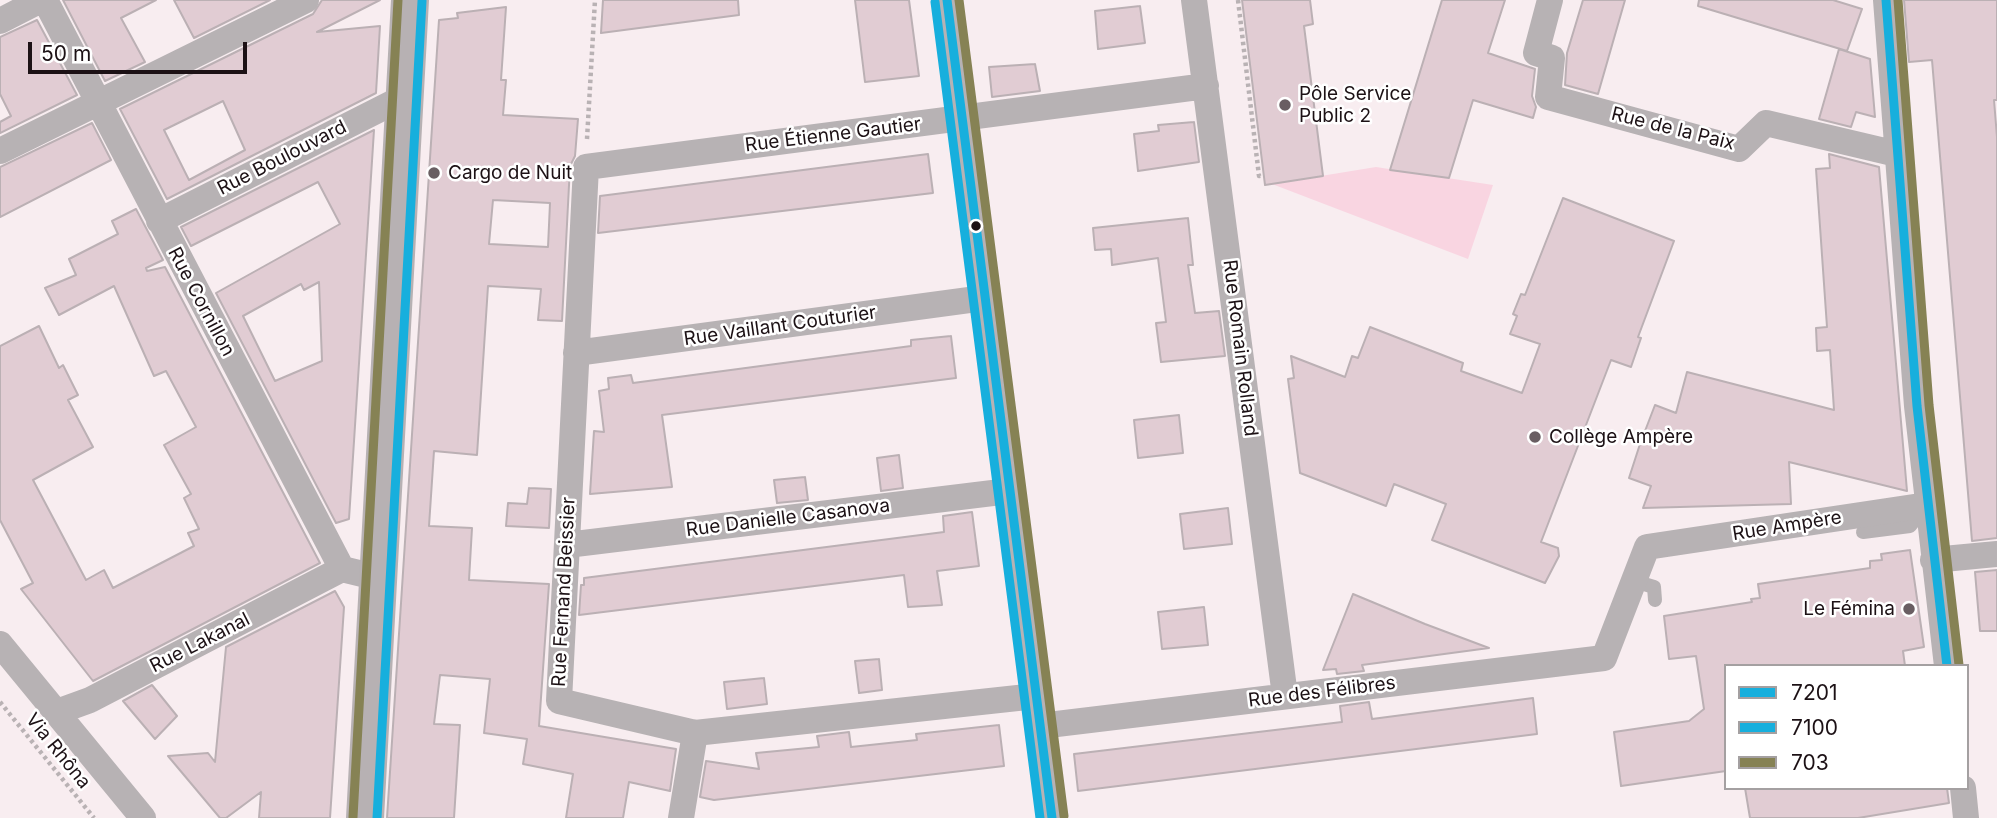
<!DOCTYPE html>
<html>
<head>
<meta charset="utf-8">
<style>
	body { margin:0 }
	#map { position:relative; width:1997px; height:818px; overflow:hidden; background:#f8edf0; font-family:Inter,sans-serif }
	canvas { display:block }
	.legend { position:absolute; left:1724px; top:664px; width:245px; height:126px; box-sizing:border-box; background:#fff; border:2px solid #a4a0a1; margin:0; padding:9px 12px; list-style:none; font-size:21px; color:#1c1115 }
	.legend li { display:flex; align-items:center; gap:14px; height:35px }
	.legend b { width:35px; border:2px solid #a4a0a1 }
	.scale { position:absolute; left:28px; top:42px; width:219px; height:32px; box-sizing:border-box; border:4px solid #1c1115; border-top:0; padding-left:9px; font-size:21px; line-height:24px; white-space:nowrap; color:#1c1115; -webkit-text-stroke:5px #fff; paint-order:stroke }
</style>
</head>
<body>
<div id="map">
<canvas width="1997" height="818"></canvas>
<ul class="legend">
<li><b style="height:9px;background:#17afdd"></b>7201</li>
<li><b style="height:9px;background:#17afdd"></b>7100</li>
<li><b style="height:9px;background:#868254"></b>703</li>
</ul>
<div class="scale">50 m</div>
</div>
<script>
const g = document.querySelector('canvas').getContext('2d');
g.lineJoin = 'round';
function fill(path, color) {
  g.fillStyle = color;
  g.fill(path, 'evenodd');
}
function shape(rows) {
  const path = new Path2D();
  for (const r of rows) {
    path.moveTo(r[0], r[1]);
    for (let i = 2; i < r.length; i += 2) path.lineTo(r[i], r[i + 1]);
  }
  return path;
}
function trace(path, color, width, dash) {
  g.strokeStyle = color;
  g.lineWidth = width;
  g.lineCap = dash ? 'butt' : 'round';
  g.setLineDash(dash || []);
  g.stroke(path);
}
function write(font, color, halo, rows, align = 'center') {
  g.font = font + ' Inter,sans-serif';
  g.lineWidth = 5;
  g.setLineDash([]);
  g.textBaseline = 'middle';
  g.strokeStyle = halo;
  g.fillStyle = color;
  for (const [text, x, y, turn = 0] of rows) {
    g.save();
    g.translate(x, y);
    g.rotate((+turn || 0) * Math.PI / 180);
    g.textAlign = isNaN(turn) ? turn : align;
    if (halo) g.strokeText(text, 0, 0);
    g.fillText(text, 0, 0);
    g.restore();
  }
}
const green = shape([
	[1376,167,1493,185,1468,259,1272,184]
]);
const building = shape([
	[63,0,156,0,121,18,145,62,105,81,63,0],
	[174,0,270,0,194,38,174,0],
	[322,0,380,0,317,32,380,26,376,93,167,199,120,109,313,14,322,0],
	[223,101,245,150,189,180,164,130,223,101],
	[603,0,738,0,739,15,601,33,603,0],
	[855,0,909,0,919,76,865,82,855,0],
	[1242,0,1310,0,1313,24,1304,26,1323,176,1265,185,1242,0],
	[1442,0,1505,0,1488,53,1535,69,1532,96,1536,107,1533,118,1473,100,1449,178,1390,170,1442,0],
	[1583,0,1625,0,1598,94,1565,85,1567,53,1583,0],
	[1699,0,1833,0,1862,9,1847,51,1698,6,1699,0],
	[1904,0,1997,0,1997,100,1994,100,1997,137,1997,538,1972,541,1932,60,1909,62,1904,0],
	[1140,6,1145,43,1098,49,1095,11,1140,6],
	[506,7,501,80,506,80,503,115,578,119,575,156,570,166,562,321,538,320,541,289,488,286,477,455,434,451,429,526,472,528,469,580,549,584,539,726,676,749,670,791,629,782,623,818,566,818,573,774,523,764,527,739,484,733,490,679,440,675,434,724,460,725,454,818,387,818,439,20,458,18,457,13,506,7],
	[493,200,550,203,548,247,489,244,493,200],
	[37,20,77,95,0,133,0,122,11,116,0,94,0,37,37,20],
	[1839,49,1870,59,1875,117,1856,112,1851,127,1819,119,1839,49],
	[1035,64,1040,91,992,97,989,67,1035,64],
	[1194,122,1199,162,1138,171,1134,134,1159,131,1158,125,1194,122],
	[92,123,111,160,0,217,0,167,92,123],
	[374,130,349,519,336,523,216,293,340,224,318,182,191,246,181,227,374,130],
	[319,282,322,361,275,381,243,316,301,284,304,290,319,282],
	[928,154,933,193,598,233,600,196,928,154],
	[1829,154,1879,167,1907,491,1789,462,1791,504,1643,508,1651,486,1629,478,1640,444,1655,405,1676,413,1687,372,1834,410,1830,350,1817,351,1816,328,1827,327,1816,169,1830,168,1829,154],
	[1563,198,1674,241,1638,337,1641,338,1631,367,1611,360,1541,542,1558,548,1559,556,1545,583,1432,540,1446,504,1394,484,1386,506,1300,473,1288,379,1294,378,1291,356,1345,377,1352,356,1358,358,1370,327,1463,363,1461,371,1522,393,1540,344,1510,334,1517,316,1513,314,1521,294,1525,295,1563,198],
	[136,209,163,260,146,268,147,271,165,267,320,563,93,681,21,589,33,583,0,520,0,346,39,326,59,368,63,365,78,395,68,400,93,447,33,480,86,580,104,570,113,588,194,546,188,533,199,529,184,498,191,494,164,445,196,427,166,371,154,376,114,286,59,315,45,288,76,275,69,259,118,234,112,221,136,209],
	[1188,218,1193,265,1188,265,1195,313,1219,311,1225,356,1161,362,1156,323,1166,322,1158,258,1112,265,1111,249,1095,250,1093,228,1188,218],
	[951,336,956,378,662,415,672,487,590,494,594,431,604,432,599,391,609,389,608,378,631,375,633,383,911,346,911,340,951,336],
	[1179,415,1183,453,1138,458,1134,420,1179,415],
	[899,455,903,488,881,491,877,458,899,455],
	[805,477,808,500,777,503,774,480,805,477],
	[529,488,551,489,549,528,506,526,508,503,527,504,529,488],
	[1228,508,1232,544,1184,549,1180,514,1228,508],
	[972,512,979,566,937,571,942,605,908,607,904,575,579,615,581,585,584,585,584,578,944,532,943,516,972,512],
	[1910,550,1924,647,1903,651,1905,666,1726,666,1726,771,1621,786,1614,732,1689,721,1704,709,1696,656,1669,659,1664,616,1752,602,1751,599,1760,598,1758,584,1870,568,1870,561,1882,560,1881,554,1910,550],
	[1997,570,1997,631,1980,631,1975,572,1997,570],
	[335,591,344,607,330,818,259,818,261,792,226,818,220,818,168,756,208,753,215,762,226,647,335,591],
	[1353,594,1425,624,1489,648,1362,665,1364,671,1337,674,1336,669,1323,670,1353,594],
	[1204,607,1208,645,1162,649,1158,612,1204,607],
	[879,659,882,690,859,693,855,661,879,659],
	[764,678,767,704,727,709,724,682,764,678],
	[152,685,177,716,155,739,123,701,152,685],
	[1533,698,1537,734,1078,791,1074,754,1342,722,1340,706,1369,702,1372,719,1533,698],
	[999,725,1004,766,714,800,700,797,706,761,759,769,756,753,819,747,817,736,849,732,851,747,917,740,916,734,999,725],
	[1745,788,1947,788,1949,803,1858,818,1750,818,1745,788]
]);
const path = shape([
	[1238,0,1259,176,1264,175],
	[587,139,595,0],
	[0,702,94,818]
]);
const lane = shape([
	[1863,532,1910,526,1926,506],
	[1634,581,1654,587,1655,600]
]);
const street = shape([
	[45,0,342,569,379,578],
	[947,0,1052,818],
	[1194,0,1285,696],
	[1550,0,1536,53,1552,58,1548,97,1739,149,1766,123,1897,154],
	[1886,0,1917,406,1947,666],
	[0,21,41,0],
	[0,151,306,0],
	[159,221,406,96],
	[576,353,984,298],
	[567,545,1009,491],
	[1933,560,1997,554],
	[0,644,143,818],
	[1036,696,695,733,559,701,586,167,1206,86],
	[57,712,90,700,342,569],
	[1040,726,1604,658,1647,547,1927,505],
	[1963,788,1966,818],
	[681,818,695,733]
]);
const secondary = shape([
	[365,818,410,0]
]);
const bus1 = shape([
	[947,0,1052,818],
	[1886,0,1917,406,1947,666]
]);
const bus2 = shape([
	[935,2,1040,818],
	[377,818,422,1]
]);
const bus3 = shape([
	[959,0,1064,816],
	[1898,0,1929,405,1959,665],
	[353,817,398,0]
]);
const markers = [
	[1285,105,7,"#695e62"],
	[434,173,7,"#695e62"],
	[976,226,6,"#1c1115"],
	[1535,437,7,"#695e62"],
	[1909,609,7,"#695e62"]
];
const poiNames = [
	["Pôle Service",1299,94],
	["Public 2",1299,116],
	["Cargo de Nuit",448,173],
	["Collège Ampère",1549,437],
	["Le Fémina",1895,609,"right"]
];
const streetNames = [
	["Rue de la Paix",1673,129,14],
	["Rue Étienne Gautier",833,135,-7],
	["Rue Boulouvard",282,158,-27],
	["Rue Cornillon",201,302,62],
	["Rue Vaillant Couturier",780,326,-8],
	["Rue Romain Rolland",1240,348,83],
	["Rue Danielle Casanova",788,518,-7],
	["Rue Ampère",1787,526,-9],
	["Rue Fernand Beissier",564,592,-87],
	["Rue Lakanal",200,643,-27],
	["Rue des Félibres",1322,692,-7],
	["Via Rhôna",58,751,51]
];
fill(green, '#f9d5e1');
fill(building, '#e1ccd3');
trace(building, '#bbb0b4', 2);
trace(path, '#b9b2b4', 4.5, [3.5, 3.5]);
trace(lane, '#b7b2b4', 14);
trace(street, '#b7b2b4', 26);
trace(secondary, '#b7b1b3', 38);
trace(bus1, '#17afdd', 9);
trace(bus2, '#17afdd', 9);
trace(bus3, '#868254', 9);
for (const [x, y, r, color] of markers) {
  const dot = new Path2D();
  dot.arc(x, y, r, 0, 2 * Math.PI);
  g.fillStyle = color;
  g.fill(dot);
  trace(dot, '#fff', 2.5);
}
write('19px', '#1c1115', '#fff', poiNames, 'left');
write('19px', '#1c1115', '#fff', streetNames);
</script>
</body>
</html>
